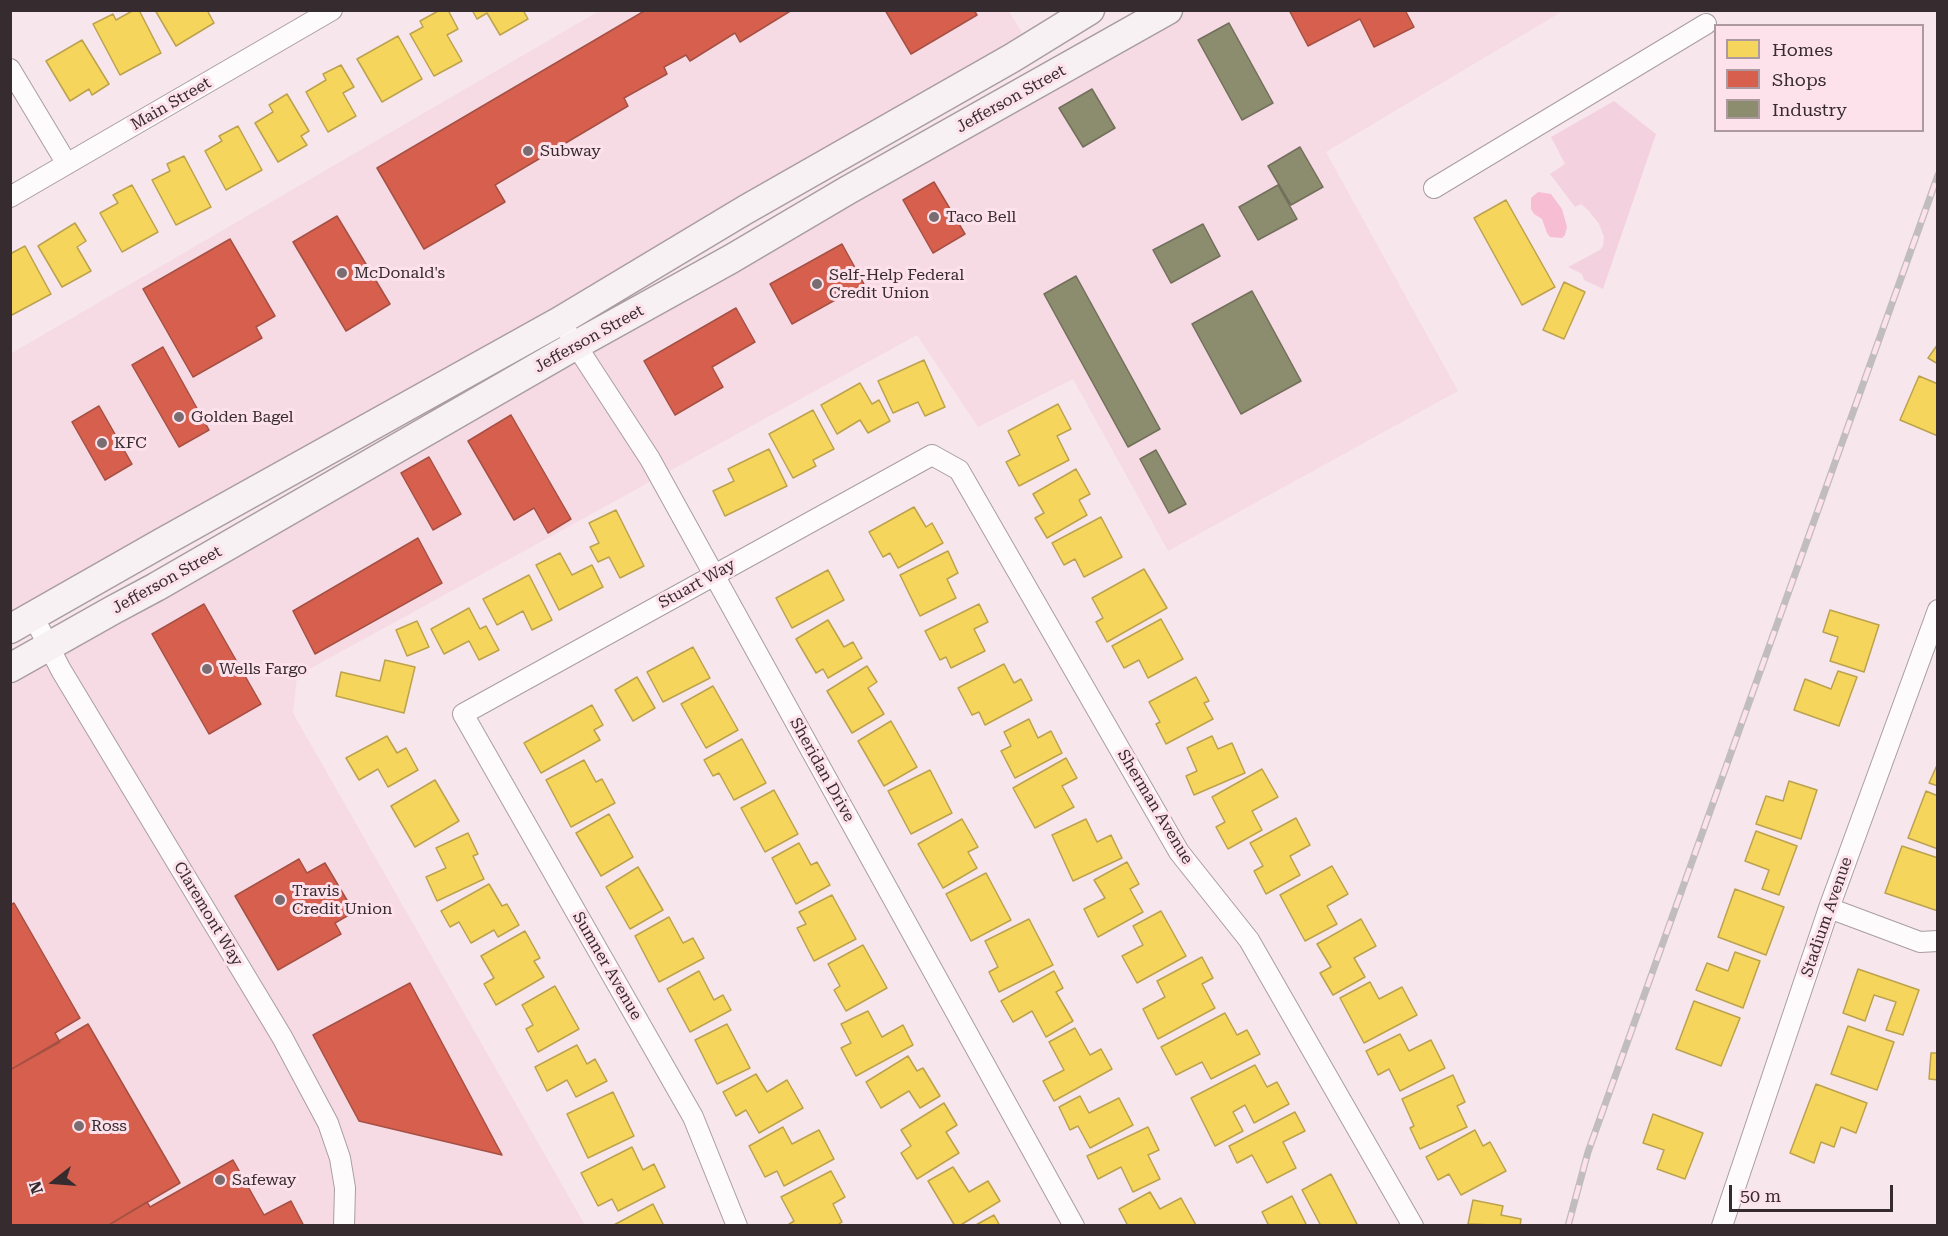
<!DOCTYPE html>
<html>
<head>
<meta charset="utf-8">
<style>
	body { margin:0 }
	#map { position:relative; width:1948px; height:1236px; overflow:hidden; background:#f7e7ed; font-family:"Roboto Serif",serif }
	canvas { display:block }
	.frame { position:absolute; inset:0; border:12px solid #362c2f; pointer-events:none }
	.legend { position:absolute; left:1714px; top:24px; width:210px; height:108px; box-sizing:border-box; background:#fde1eb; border:2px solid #ad99a0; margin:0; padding:8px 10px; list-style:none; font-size:18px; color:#362c2f }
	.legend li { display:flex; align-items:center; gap:12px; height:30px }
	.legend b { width:30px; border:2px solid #ad99a0 }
	.north { position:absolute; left:24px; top:1152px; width:60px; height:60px; -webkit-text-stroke:4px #fde1eb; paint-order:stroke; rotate:253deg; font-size:16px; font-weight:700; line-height:24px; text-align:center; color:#362c2f }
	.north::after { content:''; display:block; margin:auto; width:21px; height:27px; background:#362c2f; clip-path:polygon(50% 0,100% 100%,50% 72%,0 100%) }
	.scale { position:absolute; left:1729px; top:1185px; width:164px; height:27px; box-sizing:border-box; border:3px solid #362c2f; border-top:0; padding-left:8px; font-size:18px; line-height:21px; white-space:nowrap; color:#362c2f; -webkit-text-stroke:4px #fde1eb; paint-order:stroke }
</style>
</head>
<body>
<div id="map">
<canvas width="1948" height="1236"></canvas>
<div class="frame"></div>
<ul class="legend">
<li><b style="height:16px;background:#f6d55c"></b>Homes</li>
<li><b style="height:16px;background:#d6604d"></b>Shops</li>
<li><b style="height:16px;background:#8c8c6e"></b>Industry</li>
</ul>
<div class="north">N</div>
<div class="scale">50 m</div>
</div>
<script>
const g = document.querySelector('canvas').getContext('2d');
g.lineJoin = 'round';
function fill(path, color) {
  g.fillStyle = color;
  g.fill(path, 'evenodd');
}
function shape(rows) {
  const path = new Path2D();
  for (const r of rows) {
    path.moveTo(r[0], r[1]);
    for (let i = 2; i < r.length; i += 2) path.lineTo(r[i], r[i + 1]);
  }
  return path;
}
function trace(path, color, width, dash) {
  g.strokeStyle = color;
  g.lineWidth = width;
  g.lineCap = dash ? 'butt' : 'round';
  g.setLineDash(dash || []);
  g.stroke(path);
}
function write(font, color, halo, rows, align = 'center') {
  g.font = font + ' "Roboto Serif",serif';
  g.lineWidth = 6;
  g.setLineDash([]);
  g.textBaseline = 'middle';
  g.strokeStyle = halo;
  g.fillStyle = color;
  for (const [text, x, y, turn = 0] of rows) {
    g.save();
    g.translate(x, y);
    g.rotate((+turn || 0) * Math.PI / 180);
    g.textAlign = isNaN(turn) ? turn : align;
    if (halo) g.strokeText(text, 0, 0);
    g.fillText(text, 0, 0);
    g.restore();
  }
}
const built = shape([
	[599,11,1009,11,1030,46,11,629,10,354],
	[1168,11,1563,11,1326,152,1458,391,1168,551,1073,379,978,427,917,335,297,676,293,713,585,1225,11,1225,10,669]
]);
const green = shape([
	[1614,101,1656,134,1603,289,1584,280,1582,274,1568,267,1600,250,1603,246,1604,237,1599,224,1589,211,1581,204,1575,207,1550,174,1565,164,1551,137]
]);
const water = shape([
	[1538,192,1551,194,1562,209,1567,227,1565,235,1562,238,1550,237,1547,233,1542,219,1534,214,1531,209,1531,198]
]);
const homes = shape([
	[134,10,139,10,161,53,120,75,93,24,113,14,116,20,134,10],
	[155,10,207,10,214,23,176,46,155,10],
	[440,10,448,10,458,29,447,35,462,61,434,76,410,34,423,27,420,21,440,10],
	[472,10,523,10,528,19,500,35,487,13,477,19,472,10],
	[398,36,422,79,382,102,357,59,398,36],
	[82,40,109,84,92,95,89,89,70,101,46,61,82,40],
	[341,65,354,87,343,93,356,116,328,132,306,92,326,80,323,74,341,65],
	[287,94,309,131,301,136,307,145,278,162,255,123,273,112,269,105,287,94],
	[238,126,262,170,226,190,205,151,222,141,219,136,238,126],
	[184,156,211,207,176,225,152,180,170,171,167,164,184,156],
	[132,185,158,232,122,252,100,213,118,203,113,195,132,185],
	[1506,200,1555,287,1522,305,1474,218,1506,200],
	[75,223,86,241,77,247,91,271,62,287,38,246,75,223],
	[25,246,51,294,10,316,10,254,25,246],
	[1564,282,1585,292,1564,339,1543,330,1564,282],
	[1938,344,1938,364,1928,358,1938,344],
	[924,360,945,407,925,416,918,402,893,413,878,381,924,360],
	[1919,376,1938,384,1938,436,1900,420,1919,376],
	[860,383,872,404,879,400,890,421,868,433,860,420,837,434,821,405,860,383],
	[1058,404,1071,429,1057,436,1069,460,1019,486,1006,462,1020,455,1008,431,1058,404],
	[813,410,834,449,813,460,816,466,793,478,769,434,813,410],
	[769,449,787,486,725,516,713,491,734,481,728,469,769,449],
	[1076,469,1090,494,1079,500,1087,515,1047,538,1035,518,1044,513,1033,494,1076,469],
	[914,507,926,527,932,523,943,543,898,568,890,553,883,557,869,532,914,507],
	[616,510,644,566,620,578,609,557,598,562,590,547,599,543,589,523,616,510],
	[1101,517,1122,557,1084,577,1075,559,1064,565,1052,543,1101,517],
	[948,551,958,573,947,579,956,598,920,616,900,575,948,551],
	[560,553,572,575,592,565,603,587,559,610,536,565,560,553],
	[1144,569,1167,608,1107,642,1096,622,1103,618,1092,598,1144,569],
	[828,570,844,600,792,628,776,598,828,570],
	[529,575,552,620,532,630,523,611,497,625,483,599,529,575],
	[979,604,988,622,974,629,985,651,951,668,946,657,940,660,925,631,979,604],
	[469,608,480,629,486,626,499,650,479,660,469,641,444,654,431,629,469,608],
	[1830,610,1879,625,1864,672,1830,661,1838,637,1823,632,1830,610],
	[1161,619,1183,659,1148,678,1139,660,1124,668,1112,646,1161,619],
	[828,620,844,647,853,642,862,658,828,678,823,669,816,673,796,639,828,620],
	[417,621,429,647,407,656,396,630,417,621],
	[693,647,710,678,663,702,647,672,693,647],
	[385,660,415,667,404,713,336,696,341,672,380,681,385,660],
	[1004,664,1014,683,1021,679,1032,700,985,725,979,712,972,715,958,688,1004,664],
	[867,666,877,682,868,688,884,714,852,733,827,691,867,666],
	[1838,671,1857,677,1839,726,1794,710,1805,679,1831,689,1838,671],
	[637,677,655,708,633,721,615,690,637,677],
	[1196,677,1209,701,1204,703,1213,719,1166,744,1156,724,1160,722,1149,702,1196,677],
	[713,686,738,730,706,748,681,704,713,686],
	[592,705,603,725,594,730,600,740,541,773,524,743,592,705],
	[1029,719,1038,738,1051,731,1062,753,1015,778,1001,751,1011,746,1004,732,1029,719],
	[891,721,917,767,884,786,858,741,891,721],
	[387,736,397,753,406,748,418,770,388,787,378,769,359,780,346,758,387,736],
	[1212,736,1218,749,1232,743,1245,773,1194,795,1186,776,1197,771,1187,748,1212,736],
	[742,739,766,783,734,800,719,773,713,776,704,760,742,739],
	[1066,758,1077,778,1062,786,1074,807,1035,828,1013,788,1066,758],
	[584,760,596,782,602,779,615,803,571,827,546,780,584,760],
	[1938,763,1938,786,1929,783,1938,763],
	[1262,769,1278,797,1252,811,1262,830,1228,849,1216,827,1225,822,1212,797,1262,769],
	[930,770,952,813,911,834,888,791,930,770],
	[435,780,459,821,415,847,391,806,435,780],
	[1789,781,1817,790,1801,839,1756,824,1766,796,1783,801,1789,781],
	[774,790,798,834,765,852,741,808,774,790],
	[1926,791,1938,796,1938,849,1908,838,1926,791],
	[609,814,633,857,601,876,576,833,609,814],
	[1296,818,1310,845,1290,856,1300,875,1266,894,1254,871,1263,866,1250,843,1296,818],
	[962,819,978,847,968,852,977,868,943,888,918,844,962,819],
	[1086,819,1097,842,1111,835,1122,858,1073,881,1052,835,1086,819],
	[1756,831,1797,846,1779,895,1762,889,1769,870,1745,861,1756,831],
	[468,833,478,854,473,856,484,879,437,901,426,877,446,868,436,848,468,833],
	[799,843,811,865,817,862,830,885,796,904,772,858,799,843],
	[1902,846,1938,858,1938,911,1885,893,1902,846],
	[1127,862,1139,884,1130,889,1143,912,1098,937,1084,909,1105,898,1094,880,1127,862],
	[1332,866,1348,894,1327,906,1337,924,1305,941,1280,895,1332,866],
	[638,867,663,910,630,929,606,887,638,867],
	[986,873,1011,920,971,941,946,894,986,873],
	[489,884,502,906,507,904,519,925,498,937,494,930,471,943,459,922,450,927,441,911,489,884],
	[1735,889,1784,907,1766,955,1718,937,1735,889],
	[832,895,856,939,814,961,797,928,806,924,799,912,832,895],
	[1161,911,1186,956,1137,983,1122,956,1143,945,1133,926,1161,911],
	[669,917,683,943,693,938,704,958,659,982,635,936,669,917],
	[1029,919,1053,965,999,992,989,972,998,967,985,941,1029,919],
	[1361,919,1376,946,1354,958,1365,977,1333,995,1320,973,1331,967,1317,944,1361,919],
	[525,931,540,958,534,961,544,977,496,1005,484,984,494,978,481,956,525,931],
	[863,945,887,988,846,1011,834,990,840,986,828,964,863,945],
	[1735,952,1760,961,1743,1008,1696,990,1707,963,1728,971,1735,952],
	[1202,957,1213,978,1202,984,1215,1008,1158,1039,1143,1009,1165,997,1157,981,1202,957],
	[1858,969,1919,990,1903,1035,1886,1030,1896,1002,1874,995,1865,1021,1843,1013,1858,969],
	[699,971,714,1000,723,995,731,1010,690,1032,667,989,699,971],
	[1054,971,1063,988,1056,992,1073,1021,1046,1037,1032,1011,1013,1022,1001,1001,1054,971],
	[1370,982,1379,999,1402,987,1417,1015,1364,1043,1340,998,1370,982],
	[555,986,579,1029,538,1052,526,1029,533,1025,522,1005,555,986],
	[1694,1001,1740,1018,1721,1066,1676,1049,1694,1001],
	[868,1011,882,1037,903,1025,913,1045,856,1076,841,1048,851,1043,841,1024,868,1011],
	[1225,1013,1237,1035,1247,1030,1260,1054,1211,1079,1202,1062,1176,1075,1161,1047,1225,1013],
	[727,1024,750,1068,717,1084,695,1040,727,1024],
	[1848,1026,1894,1042,1877,1090,1831,1074,1848,1026],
	[1075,1028,1090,1055,1101,1049,1112,1069,1054,1101,1043,1081,1064,1070,1049,1042,1075,1028],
	[1400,1034,1409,1051,1431,1040,1445,1068,1400,1091,1389,1069,1378,1075,1366,1051,1400,1034],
	[577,1045,587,1064,595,1059,607,1081,576,1097,567,1080,547,1091,535,1067,577,1045],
	[1931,1053,1938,1053,1938,1080,1929,1079,1931,1053],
	[908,1056,917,1071,923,1068,940,1096,920,1108,909,1091,881,1108,866,1082,908,1056],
	[1255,1065,1267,1087,1277,1082,1289,1104,1254,1123,1245,1105,1233,1112,1243,1131,1215,1146,1191,1098,1255,1065],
	[756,1074,767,1092,787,1080,803,1108,759,1133,746,1110,736,1116,723,1092,756,1074],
	[1453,1075,1465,1102,1457,1106,1467,1127,1420,1149,1410,1128,1414,1126,1402,1099,1453,1075],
	[1816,1084,1867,1103,1856,1133,1841,1127,1834,1147,1821,1142,1814,1163,1790,1153,1816,1084],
	[613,1092,634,1136,588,1158,567,1114,613,1092],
	[1080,1096,1089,1113,1119,1098,1133,1125,1090,1148,1078,1126,1070,1130,1059,1107,1080,1096],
	[944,1103,957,1125,946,1132,959,1153,917,1179,901,1153,911,1146,901,1130,944,1103],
	[1295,1112,1305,1131,1283,1142,1296,1168,1267,1183,1252,1155,1237,1163,1229,1146,1295,1112],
	[1653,1114,1703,1133,1685,1179,1657,1169,1664,1150,1643,1143,1653,1114],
	[783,1127,792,1144,819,1130,834,1159,784,1186,777,1171,765,1177,749,1146,783,1127],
	[1148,1127,1159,1150,1148,1155,1160,1179,1133,1192,1121,1167,1098,1179,1087,1156,1148,1127],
	[1475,1130,1483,1146,1490,1142,1506,1171,1461,1195,1449,1174,1438,1180,1426,1157,1475,1130],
	[632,1147,643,1170,654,1164,665,1187,618,1211,612,1199,598,1206,581,1173,632,1147],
	[953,1167,969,1192,988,1181,1000,1201,959,1226,955,1226,928,1181,953,1167],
	[831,1171,845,1197,833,1204,842,1222,836,1226,786,1226,794,1221,781,1197,831,1171],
	[1331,1174,1358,1226,1321,1226,1302,1190,1331,1174],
	[1150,1192,1160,1209,1181,1198,1196,1225,1128,1226,1119,1209,1150,1192],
	[1292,1196,1307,1226,1269,1226,1262,1212,1292,1196],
	[1473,1200,1503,1206,1501,1215,1521,1219,1520,1226,1468,1224,1473,1200],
	[653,1204,664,1226,612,1226,653,1204],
	[994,1215,1000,1226,974,1226,994,1215]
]);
const shops = shape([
	[646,10,792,10,740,42,735,33,690,61,686,55,664,67,667,74,624,98,628,106,495,185,505,202,424,249,377,168,646,10],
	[885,10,974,10,977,15,911,54,885,10],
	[1289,10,1405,10,1414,27,1374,47,1360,19,1308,46,1289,10],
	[934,182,965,234,933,253,903,200,934,182],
	[337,216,390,304,346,331,293,242,337,216],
	[230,239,275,316,256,327,262,338,193,377,143,289,230,239],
	[842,244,864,284,792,324,770,284,842,244],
	[736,308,755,342,712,367,723,387,675,415,644,361,736,308],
	[163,347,209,430,179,447,132,365,163,347],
	[99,406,132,464,105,480,72,422,99,406],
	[511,415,571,519,548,533,534,508,514,520,468,441,511,415],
	[429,457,461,514,433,530,401,473,429,457],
	[418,538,442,583,315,654,293,611,418,538],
	[204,604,261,704,209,734,152,634,204,604],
	[299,859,307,873,325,863,354,912,335,923,341,934,278,970,235,896,299,859],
	[14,903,80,1018,55,1033,60,1042,10,1070,10,905,14,903],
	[410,983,502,1155,359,1121,313,1035,410,983],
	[88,1024,180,1183,107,1226,12,1226,10,1223,10,1070,88,1024],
	[233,1160,264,1215,291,1201,304,1226,107,1226,147,1202,150,1207,233,1160]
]);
const industry = shape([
	[1229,23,1273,103,1242,120,1198,40,1229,23],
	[1092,89,1115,128,1083,147,1059,108,1092,89],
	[1300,147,1323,187,1291,205,1268,166,1300,147],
	[1278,185,1297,219,1258,240,1239,207,1278,185],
	[1203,224,1220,256,1171,283,1153,250,1203,224],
	[1076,276,1160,429,1128,447,1044,294,1076,276],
	[1252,291,1301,381,1241,414,1192,324,1252,291],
	[1156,450,1186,504,1169,513,1140,459,1156,450]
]);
const minor = shape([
	[10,69,67,164],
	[1434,188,1706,24],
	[10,197,332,10],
	[570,336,650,459,1074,1226],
	[33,616,61,670,282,1037,328,1123,340,1158,345,1188,344,1226],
	[1829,908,1920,942,1938,941],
	[737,1226,693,1117,463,714,932,455,959,470,1179,852,1249,940,1413,1226],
	[1722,1226,1829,908,1938,610]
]);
const secondary = shape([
	[10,629,163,542,560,321,745,210,1012,58,1090,10],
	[10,668,113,610,156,587,576,345,731,259,848,190,1168,10]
]);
const rail = shape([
	[1568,1226,1588,1152,1938,175]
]);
const markers = [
	[528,151,6,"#7a6d72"],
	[934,217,6,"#7a6d72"],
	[342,273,6,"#7a6d72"],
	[817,284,6,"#7a6d72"],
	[179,417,6,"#7a6d72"],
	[102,443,6,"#7a6d72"],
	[207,669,6,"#7a6d72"],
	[280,900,6,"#7a6d72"],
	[79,1126,6,"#7a6d72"],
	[220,1180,6,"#7a6d72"]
];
const streetNames = [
	["Jefferson Street",1011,99,-29],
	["Main Street",171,104,-30],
	["Jefferson Street",589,339,-29],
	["Jefferson Street",167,580,-29],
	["Stuart Way",697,584,-29],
	["Sheridan Drive",822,770,61],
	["Sherman Avenue",1155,807,59],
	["Claremont Way",208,914,59],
	["Stadium Avenue",1827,917,-71],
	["Sumner Avenue",607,966,60]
];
const poiNames = [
	["Subway",540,151],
	["Taco Bell",946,217],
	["McDonald's",354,273],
	["Self-Help Federal",829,275],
	["Credit Union",829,293],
	["Golden Bagel",191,417],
	["KFC",114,443],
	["Wells Fargo",219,669],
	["Travis",292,891],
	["Credit Union",292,909],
	["Ross",91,1126],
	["Safeway",232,1180]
];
fill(built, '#f6dbe5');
fill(green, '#f4d1de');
fill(water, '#f6bdd3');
fill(homes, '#f6d55c');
trace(homes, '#bca24e', 1.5);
fill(shops, '#d6604d');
trace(shops, '#a65044', 1.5);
fill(industry, '#8c8c6e');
trace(industry, '#726f5b', 1.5);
trace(minor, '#a99da2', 22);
trace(secondary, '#a99da2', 31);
trace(minor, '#fefbfc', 20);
trace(secondary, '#f7f1f4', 28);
trace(rail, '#c1bcbe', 7);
trace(rail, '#fde1eb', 4.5, [14]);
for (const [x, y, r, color] of markers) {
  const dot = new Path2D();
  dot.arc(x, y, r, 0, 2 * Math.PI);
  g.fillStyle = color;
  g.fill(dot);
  trace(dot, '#fde1eb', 2);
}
write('16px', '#362c2f', '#fde1eb', streetNames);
write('16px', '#362c2f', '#fde1eb', poiNames, 'left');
</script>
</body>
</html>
